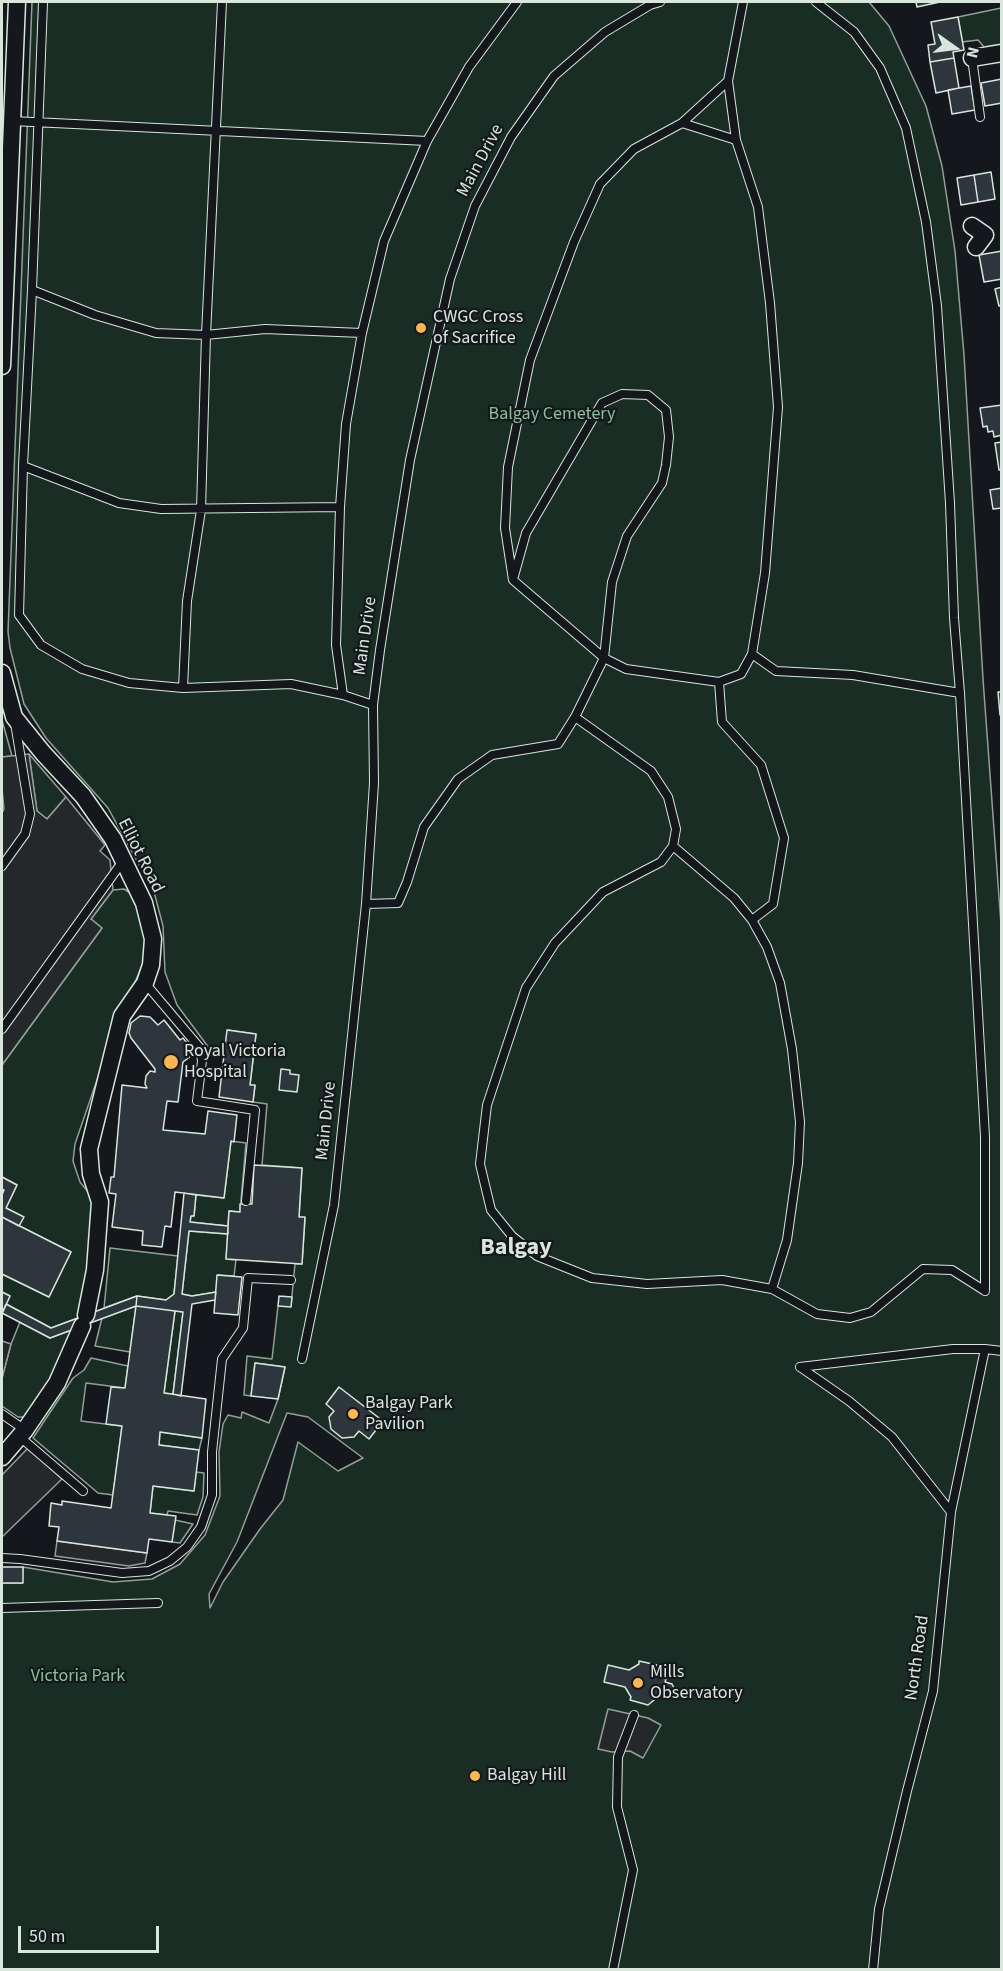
<!DOCTYPE html>
<html>
<head>
<meta charset="utf-8">
<style>
	body { margin:0 }
	#map { position:relative; width:1003px; height:1971px; overflow:hidden; background:#14181c; font-family:"Source Sans 3",sans-serif }
	canvas { display:block }
	.frame { position:absolute; inset:0; border:3px solid #d8e6dc; pointer-events:none }
	.north { position:absolute; left:925px; top:18px; width:60px; height:60px; -webkit-text-stroke:4px #14181c; paint-order:stroke; rotate:104deg; font-size:16px; font-weight:700; line-height:24px; text-align:center; color:#d8e6dc }
	.north::after { content:''; display:block; margin:auto; width:21px; height:27px; background:#d8e6dc; clip-path:polygon(50% 0,100% 100%,50% 72%,0 100%) }
	.scale { position:absolute; left:18px; top:1926px; width:141px; height:27px; box-sizing:border-box; border:3px solid #d8e6dc; border-top:0; padding-left:8px; font-size:18px; line-height:21px; white-space:nowrap; color:#d8e6dc; -webkit-text-stroke:4px #14181c; paint-order:stroke }
</style>
</head>
<body>
<div id="map">
<canvas width="1003" height="1971"></canvas>
<div class="frame"></div>
<div class="north">N</div>
<div class="scale">50 m</div>
</div>
<script>
const g = document.querySelector('canvas').getContext('2d');
g.lineJoin = 'round';
function fill(path, color) {
  g.fillStyle = color;
  g.fill(path, 'evenodd');
}
function shape(rows) {
  const path = new Path2D();
  for (const r of rows) {
    path.moveTo(r[0], r[1]);
    for (let i = 2; i < r.length; i += 2) path.lineTo(r[i], r[i + 1]);
  }
  return path;
}
function trace(path, color, width, dash) {
  g.strokeStyle = color;
  g.lineWidth = width;
  g.lineCap = dash ? 'butt' : 'round';
  g.setLineDash(dash || []);
  g.stroke(path);
}
function write(font, color, halo, rows, align = 'center') {
  g.font = font + ' "Source Sans 3",sans-serif';
  g.lineWidth = 4.5;
  g.setLineDash([]);
  g.textBaseline = 'middle';
  g.strokeStyle = halo;
  g.fillStyle = color;
  for (const [text, x, y, turn = 0] of rows) {
    g.save();
    g.translate(x, y);
    g.rotate((+turn || 0) * Math.PI / 180);
    g.textAlign = isNaN(turn) ? turn : align;
    if (halo) g.strokeText(text, 0, 0);
    g.fillText(text, 0, 0);
    g.restore();
  }
}
const green = shape([
	[32,2,869,2,889,26,926,106,942,166,955,251,964,355,983,679,1002,938,1001,1969,2,1970,2,1583,22,1583,23,1567,113,1582,152,1579,180,1564,205,1535,220,1496,219,1452,223,1424,228,1415,241,1418,242,1412,269,1423,278,1399,285,1367,255,1363,251,1396,244,1395,247,1356,272,1359,278,1306,291,1306,295,1264,302,1264,305,1218,299,1217,302,1168,262,1165,267,1104,253,1102,255,1086,250,1085,256,1034,228,1030,225,1050,209,1048,177,1005,165,972,163,926,154,892,108,808,46,738,24,704,10,648,8,632,32,2],
	[287,1413,308,1417,363,1458,338,1471,298,1442,283,1500,260,1529,223,1582,210,1608,209,1594,237,1542,287,1413],
	[1001,8,1001,44,984,47,978,40,962,42,958,17,1001,8],
	[2,720,12,756,2,757,2,720],
	[29,754,66,797,47,819,37,811,29,754],
	[124,889,135,896,146,935,143,963,109,1045,75,1144,73,1161,80,1182,94,1199,89,1268,78,1318,51,1328,6,1304,10,1296,2,1292,2,1274,49,1297,71,1252,19,1226,23,1217,6,1208,17,1185,2,1177,2,1065,102,928,91,919,113,890,124,889],
	[231,1141,246,1143,240,1212,229,1211,228,1226,190,1222,191,1216,194,1216,196,1195,224,1198,231,1141],
	[189,1231,228,1234,226,1259,236,1260,234,1276,218,1275,216,1292,192,1296,182,1294,189,1231],
	[110,1248,178,1256,174,1294,166,1300,137,1296,104,1308,110,1248],
	[136,1306,130,1352,95,1346,102,1318,136,1306],
	[175,1311,183,1312,173,1394,164,1393,175,1311],
	[20,1322,50,1338,74,1329,41,1397,25,1417,18,1417,2,1406,2,1378,11,1344,20,1322],
	[91,1358,128,1366,125,1388,86,1383,81,1421,122,1426,113,1495,98,1493,33,1438,73,1378,84,1370,91,1358],
	[160,1432,202,1438,199,1450,159,1445,160,1432],
	[196,1472,204,1473,203,1497,197,1515,168,1511,167,1515,150,1513,153,1486,194,1491,196,1472],
	[175,1520,193,1524,180,1543,172,1542,175,1520]
]);
const parking = shape([
	[29,754,37,811,47,819,66,797,105,845,100,851,110,860,113,890,91,919,102,928,2,1065,2,813,4,809,2,789,2,757,29,754],
	[2,1341,11,1344,2,1378,2,1341],
	[28,1448,62,1479,2,1537,2,1475,28,1448],
	[57,1541,147,1553,145,1563,129,1566,55,1556,57,1541],
	[608,1709,648,1718,661,1725,643,1758,630,1751,612,1752,598,1749,608,1709]
]);
const building = shape([
	[916,2,940,2,917,7,916,2],
	[958,17,964,50,953,52,954,58,930,62,928,45,935,44,931,22,958,17],
	[954,58,959,88,936,93,930,62,954,58],
	[1002,79,1002,103,985,106,981,83,1002,79],
	[971,86,975,110,952,114,948,90,971,86],
	[991,172,995,199,978,202,974,175,991,172],
	[974,175,978,202,961,205,957,178,974,175],
	[1002,251,1002,279,984,282,979,255,1002,251],
	[1002,287,1002,305,999,306,995,289,1002,287],
	[1002,405,1002,435,994,437,993,431,988,432,987,426,983,427,980,408,1002,405],
	[1002,442,1002,469,999,470,995,443,1002,442],
	[1002,488,1002,508,993,509,990,490,1002,488],
	[998,692,1002,692,1002,715,1000,715,998,692],
	[140,1016,150,1017,158,1025,164,1020,180,1040,183,1038,195,1053,183,1062,178,1102,167,1101,163,1130,205,1134,208,1111,237,1115,234,1142,231,1141,224,1198,175,1192,171,1227,165,1226,162,1247,142,1245,143,1231,112,1227,116,1194,109,1193,111,1177,114,1177,122,1085,147,1088,145,1084,146,1076,150,1071,155,1072,155,1069,131,1038,129,1033,131,1023,140,1016],
	[227,1030,256,1034,250,1085,255,1085,253,1102,219,1097,227,1030],
	[281,1069,290,1070,290,1074,299,1075,297,1092,279,1090,281,1069],
	[254,1165,302,1168,299,1217,305,1217,302,1264,226,1259,229,1211,240,1212,240,1204,252,1204,254,1165],
	[2,1177,17,1185,6,1208,24,1217,19,1226,2,1217,2,1195,4,1190,2,1189,2,1177],
	[184,1193,196,1195,194,1216,191,1216,190,1222,228,1226,228,1234,189,1231,182,1294,192,1296,216,1292,215,1300,192,1304,181,1396,173,1394,183,1312,136,1306,137,1296,166,1300,174,1294,184,1193],
	[2,1217,71,1252,49,1297,2,1274,2,1217],
	[217,1275,242,1277,238,1315,214,1313,217,1275],
	[2,1292,10,1296,2,1314,2,1292],
	[137,1296,136,1306,50,1338,2,1313,6,1304,51,1328,137,1296],
	[279,1296,292,1297,291,1307,278,1306,279,1296],
	[136,1306,175,1311,164,1393,206,1399,202,1438,160,1432,159,1445,199,1450,194,1491,153,1486,150,1513,176,1516,172,1542,149,1539,147,1553,57,1541,59,1527,49,1526,51,1503,62,1505,62,1501,111,1508,122,1426,106,1424,111,1387,125,1388,136,1306],
	[255,1363,285,1367,278,1399,251,1396,255,1363],
	[339,1387,383,1421,369,1439,359,1431,354,1437,342,1438,331,1429,329,1417,334,1411,326,1404,339,1387],
	[2,1567,23,1567,23,1583,2,1583,2,1567],
	[639,1661,657,1665,657,1668,663,1678,666,1679,665,1682,672,1684,674,1688,673,1691,670,1693,663,1692,662,1696,659,1696,648,1705,630,1700,631,1697,625,1687,604,1682,608,1665,629,1670,639,1664,639,1661]
]);
const lane = shape([
	[43,2,32,290,23,466,19,615,41,645,82,669,129,683,183,688,291,684,343,695,373,705],
	[816,2,854,32,880,68,906,128,926,222,937,306,950,503,954,618,960,693,985,1137,985,1291],
	[972,58,980,117],
	[728,81,682,123,634,149,600,184,574,242,530,360,508,467,505,528,513,580,604,658,626,669,719,682,741,674,752,654,765,573,778,407,770,303,758,207,736,140,728,81,743,2],
	[12,121,427,141],
	[682,123,736,140],
	[32,290,95,315,156,333,206,335,265,329,362,333],
	[23,466,119,503,161,509,340,507],
	[752,654,776,671,853,675,960,693],
	[719,682,722,722,761,765,784,838,773,904,752,920],
	[183,688,187,601,201,510,206,335,222,2],
	[343,695,336,645,340,507,346,424,362,333,384,241,427,141,469,67,517,2],
	[575,717,651,771,668,797,676,829,673,846,661,862,603,892,555,943,526,988,487,1105,480,1164,491,1210,512,1236,537,1256,592,1278,647,1284,722,1280,772,1289,817,1314,850,1318,871,1312,923,1269,952,1270,985,1291],
	[673,846,734,898,752,920,767,947,780,983,792,1049,800,1122,798,1163,787,1240,772,1289],
	[2,866,25,834,30,814,15,723],
	[366,904,398,903,407,882,424,827,458,779,492,755,558,744,575,717,604,658,612,582,627,536,662,483,666,465,669,437,666,410,648,395,622,394,602,403,526,533,514,576],
	[145,983,200,1048,202,1061,197,1101,255,1110,246,1201],
	[2,1029,123,861],
	[302,1359,334,1205,366,904,374,783,373,705,380,650,410,460,450,279,475,206,511,137,554,76,605,32,650,5,660,2],
	[800,1367,849,1401,892,1437,951,1512],
	[800,1367,953,1349,985,1349,1002,1351],
	[2,1414,25,1430],
	[20,1437,83,1491],
	[2,1558,20,1559,122,1573,149,1571,170,1561,187,1547,201,1527,212,1495,212,1452,222,1359,243,1328,248,1278,291,1280],
	[2,1608,158,1603],
	[613,1970,633,1870,617,1807,618,1757,634,1715],
	[873,1970,879,1909,907,1791,933,1691,951,1512,985,1349]
]);
const street = shape([
	[972,58,1002,53],
	[972,226,985,235,976,247],
	[2,366,17,2],
	[2,673,14,717,43,753,83,796,113,839,144,903,153,939,151,965,145,983,122,1016,89,1149,91,1174,100,1202,95,1270,86,1315],
	[2,1457,25,1430,57,1383,82,1326]
]);
const markers = [
	[421,328,6,"#ffb74d"],
	[171,1062,8,"#ffb74d"],
	[353,1414,6,"#ffb74d"],
	[638,1683,6,"#ffb74d"],
	[475,1776,6,"#ffb74d"]
];
const streetNames = [
	["Main Drive",481,161,-62],
	["Main Drive",366,636,-82],
	["Elliot Road",140,856,63],
	["Main Drive",327,1121,-84],
	["North Road",918,1658,-82]
];
const poiNames = [
	["CWGC Cross",433,318],
	["of Sacrifice",433,339],
	["Royal Victoria",184,1052],
	["Hospital",184,1073],
	["Balgay Park",365,1404],
	["Pavilion",365,1425],
	["Mills",650,1673],
	["Observatory",650,1694],
	["Balgay Hill",487,1776]
];
const parkNames = [
	["Balgay Cemetery",552,415],
	["Victoria Park",78,1677]
];
const districtNames = [
	["Balgay",516,1249]
];
fill(green, '#1a2d24');
trace(green, '#939e99', 1.5);
fill(parking, '#24282b');
trace(parking, '#939e99', 1.5);
fill(building, '#2c363c');
trace(building, '#d8e6dc', 1.5);
trace(lane, '#d8e6dc', 10);
trace(street, '#d8e6dc', 19);
trace(lane, '#14181c', 8);
trace(street, '#14181c', 16);
for (const [x, y, r, color] of markers) {
  const dot = new Path2D();
  dot.arc(x, y, r, 0, 2 * Math.PI);
  g.fillStyle = color;
  g.fill(dot);
  trace(dot, '#14181c', 2);
}
write('18px', '#d8e6dc', '#14181c', streetNames);
write('18px', '#d8e6dc', '#14181c', poiNames, 'left');
write('18px', '#8ac095', '#14181c', parkNames);
write('bold 24px', '#d8e6dc', '#14181c', districtNames);
</script>
</body>
</html>
